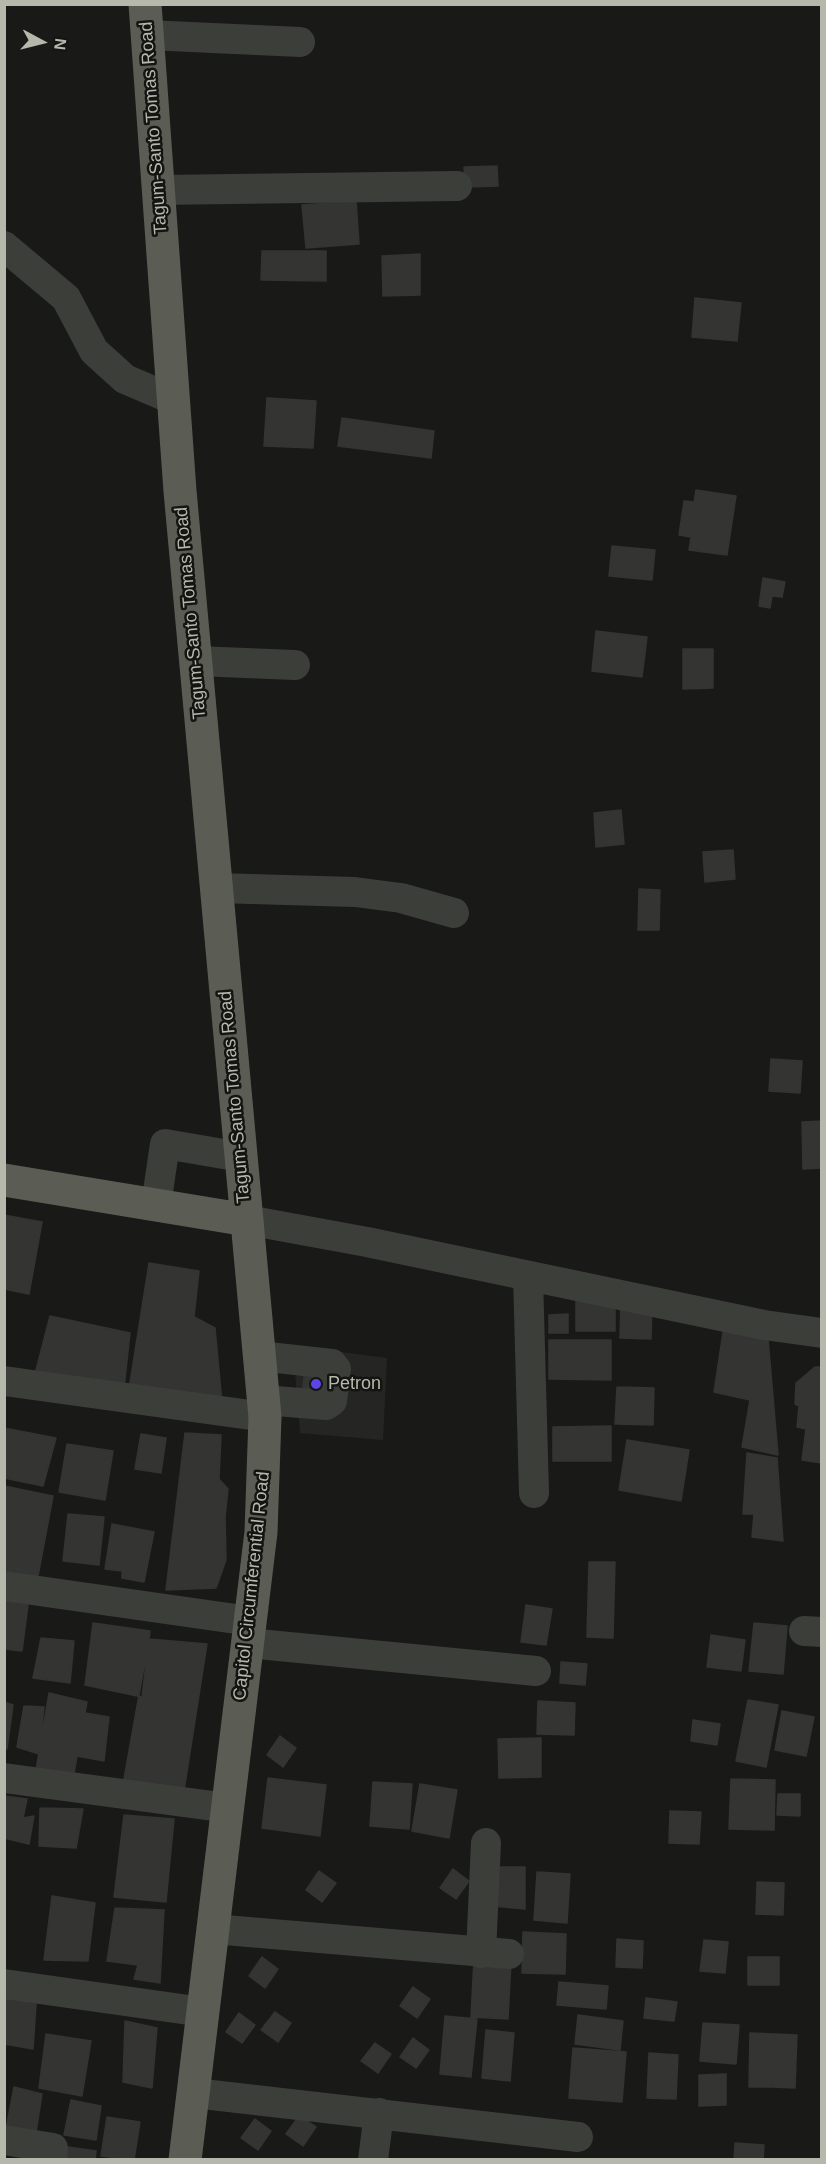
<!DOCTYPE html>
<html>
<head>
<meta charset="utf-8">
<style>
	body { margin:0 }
	#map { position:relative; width:826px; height:2164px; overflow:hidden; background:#191918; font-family:Helvetica,sans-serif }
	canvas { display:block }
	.frame { position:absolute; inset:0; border:6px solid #b6b8ab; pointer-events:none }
	.north { position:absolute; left:12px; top:12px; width:60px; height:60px; -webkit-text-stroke:4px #141513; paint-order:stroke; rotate:97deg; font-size:16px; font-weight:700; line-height:24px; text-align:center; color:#b6b8ab }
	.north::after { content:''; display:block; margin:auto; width:21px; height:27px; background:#b6b8ab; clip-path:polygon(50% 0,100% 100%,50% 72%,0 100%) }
</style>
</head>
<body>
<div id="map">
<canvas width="826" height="2164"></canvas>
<div class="frame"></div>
<div class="north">N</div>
</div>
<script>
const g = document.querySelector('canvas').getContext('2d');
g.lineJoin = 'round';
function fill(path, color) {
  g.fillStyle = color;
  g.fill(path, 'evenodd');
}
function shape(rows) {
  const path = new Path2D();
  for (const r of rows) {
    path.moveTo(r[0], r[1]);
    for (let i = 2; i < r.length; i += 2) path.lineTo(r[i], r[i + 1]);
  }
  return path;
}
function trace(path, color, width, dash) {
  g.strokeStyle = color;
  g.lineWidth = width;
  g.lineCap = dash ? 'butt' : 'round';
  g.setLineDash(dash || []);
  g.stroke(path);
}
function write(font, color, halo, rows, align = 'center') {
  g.font = font + ' Helvetica,sans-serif';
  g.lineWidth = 5;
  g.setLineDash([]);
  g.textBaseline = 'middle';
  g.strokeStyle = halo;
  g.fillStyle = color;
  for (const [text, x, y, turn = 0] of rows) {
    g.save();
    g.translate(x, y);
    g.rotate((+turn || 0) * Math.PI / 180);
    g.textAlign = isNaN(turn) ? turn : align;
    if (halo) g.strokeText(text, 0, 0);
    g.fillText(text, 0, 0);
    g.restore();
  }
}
const built = shape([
	[293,1346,387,1358,383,1440,300,1433]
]);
const building = shape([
	[497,166,498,186,465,187,464,167,497,166],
	[356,201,359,244,306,248,302,205,356,201],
	[262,251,326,251,326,281,261,280,262,251],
	[420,254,420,295,383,296,382,256,420,254],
	[695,298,741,303,737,341,692,337,695,298],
	[267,398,316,401,313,448,264,446,267,398],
	[342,418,434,431,431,458,338,446,342,418],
	[696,490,736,496,727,555,689,550,691,537,679,535,684,501,694,502,696,490],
	[612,546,655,550,652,580,609,576,612,546],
	[763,578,785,582,782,597,772,596,770,608,759,606,763,578],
	[596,631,647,637,642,677,592,671,596,631],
	[683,649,713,649,713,688,683,689,683,649],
	[621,810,624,844,596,847,594,813,621,810],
	[733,850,735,879,705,882,703,852,733,850],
	[639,889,660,890,659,930,638,930,639,889],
	[771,1059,802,1061,800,1093,769,1091,771,1059],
	[822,1121,822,1168,803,1169,802,1122,822,1121],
	[4,1215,42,1222,29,1294,4,1289,4,1215],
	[149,1263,199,1271,194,1317,215,1328,222,1403,129,1389,149,1263],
	[576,1301,615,1301,615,1331,576,1331,576,1301],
	[621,1301,652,1302,651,1339,620,1338,621,1301],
	[568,1314,568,1333,549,1333,549,1315,568,1314],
	[50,1316,130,1333,124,1388,35,1374,50,1316],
	[725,1319,767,1327,778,1455,742,1447,750,1400,714,1392,725,1319],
	[549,1340,611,1340,611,1380,549,1379,549,1340],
	[815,1367,822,1367,822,1463,802,1460,806,1429,797,1427,799,1406,795,1404,796,1383,815,1367],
	[305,1368,331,1370,328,1399,302,1397,305,1368],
	[617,1387,654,1388,653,1425,615,1424,617,1387],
	[611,1426,611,1461,553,1461,553,1427,611,1426],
	[4,1428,56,1438,43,1486,4,1478,4,1428],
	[185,1433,221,1435,219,1479,228,1489,225,1517,226,1560,216,1588,166,1590,185,1433],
	[141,1434,166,1438,161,1473,135,1469,141,1434],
	[627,1440,689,1450,681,1501,619,1490,627,1440],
	[67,1444,113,1451,105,1500,59,1492,67,1444],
	[747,1453,777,1458,783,1541,752,1537,754,1514,743,1514,747,1453],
	[4,1486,53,1496,38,1576,4,1572,4,1486],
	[68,1514,104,1517,99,1565,63,1561,68,1514],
	[112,1524,154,1532,144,1582,122,1578,122,1571,105,1569,112,1524],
	[589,1562,615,1562,613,1638,587,1637,589,1562],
	[4,1600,28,1605,22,1651,4,1649,4,1600],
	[526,1605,552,1609,546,1645,521,1642,526,1605],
	[93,1623,150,1631,142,1697,85,1685,93,1623],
	[754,1623,787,1626,783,1674,749,1671,754,1623],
	[711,1635,745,1640,741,1671,707,1667,711,1635],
	[41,1638,74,1641,70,1683,33,1678,41,1638],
	[149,1639,207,1644,184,1791,124,1779,149,1639],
	[561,1662,587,1664,585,1685,560,1683,561,1662],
	[49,1693,87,1702,74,1773,36,1770,49,1693],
	[748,1700,778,1705,766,1767,736,1761,748,1700],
	[538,1701,575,1703,574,1735,537,1734,538,1701],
	[4,1702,13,1705,7,1749,4,1748,4,1702],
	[24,1706,44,1707,39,1754,17,1747,24,1706],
	[782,1711,814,1717,806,1756,775,1750,782,1711],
	[85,1713,109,1717,104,1761,77,1756,85,1713],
	[693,1720,720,1724,717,1745,691,1741,693,1720],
	[280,1736,296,1748,283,1767,267,1755,280,1736],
	[541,1738,541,1777,499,1778,498,1739,541,1738],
	[268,1778,326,1785,320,1836,262,1828,268,1778],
	[731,1779,775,1780,774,1830,729,1829,731,1779],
	[373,1782,412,1784,409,1829,370,1826,373,1782],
	[420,1784,457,1790,449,1838,412,1831,420,1784],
	[778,1794,800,1794,800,1816,777,1815,778,1794],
	[4,1796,27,1799,23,1818,34,1816,29,1844,4,1838,4,1796],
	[40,1808,83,1809,76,1848,39,1846,40,1808],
	[670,1811,701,1812,699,1844,669,1843,670,1811],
	[124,1815,174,1819,166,1902,114,1897,124,1815],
	[497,1867,525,1867,525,1909,493,1906,497,1867],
	[453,1869,469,1881,456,1899,440,1888,453,1869],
	[319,1871,336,1883,322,1902,306,1890,319,1871],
	[537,1872,570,1874,567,1923,534,1920,537,1872],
	[757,1882,784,1883,783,1915,756,1914,757,1882],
	[52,1896,95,1903,88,1961,44,1960,52,1896],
	[115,1908,164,1910,160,1983,134,1979,138,1965,107,1961,115,1908],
	[523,1932,566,1934,565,1974,522,1973,523,1932],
	[617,1939,643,1941,642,1968,616,1967,617,1939],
	[704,1940,728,1942,725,1973,700,1971,704,1940],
	[262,1957,278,1969,265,1988,249,1976,262,1957],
	[748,1957,779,1957,779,1985,748,1985,748,1957],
	[474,1959,511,1961,508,2019,471,2017,474,1959],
	[559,1982,608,1986,606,2009,557,2005,559,1982],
	[413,1987,430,1999,417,2018,400,2006,413,1987],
	[4,1998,36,2004,33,2049,4,2044,4,1998],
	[646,1998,677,2002,674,2021,644,2018,646,1998],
	[275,2012,291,2023,278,2042,261,2030,275,2012],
	[239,2013,255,2025,242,2043,226,2032,239,2013],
	[578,2015,623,2021,620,2050,575,2044,578,2015],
	[445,2016,477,2019,471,2077,440,2074,445,2016],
	[125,2021,157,2028,152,2088,123,2082,125,2021],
	[703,2023,739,2025,736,2064,700,2061,703,2023],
	[486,2030,514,2033,510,2081,482,2078,486,2030],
	[750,2033,774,2034,772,2087,749,2087,750,2033],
	[46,2034,91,2041,82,2096,39,2088,46,2034],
	[774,2034,797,2035,795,2088,772,2087,774,2034],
	[413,2038,429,2050,416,2068,400,2057,413,2038],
	[375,2043,391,2054,378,2073,361,2061,375,2043],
	[573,2048,626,2052,622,2102,569,2098,573,2048],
	[649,2053,678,2055,676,2099,647,2098,649,2053],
	[726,2074,726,2105,699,2106,699,2075,726,2074],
	[14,2087,42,2094,36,2133,6,2129,14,2087],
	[71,2100,101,2106,96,2140,64,2135,71,2100],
	[299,2116,316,2127,303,2146,286,2134,299,2116],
	[107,2117,140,2122,134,2160,101,2156,107,2117],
	[255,2119,271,2131,258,2150,241,2138,255,2119],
	[735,2143,764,2145,763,2160,734,2160,735,2143],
	[61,2146,96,2151,95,2160,60,2160,61,2146]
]);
const minor = shape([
	[147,35,300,42],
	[158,190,457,186],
	[4,246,66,298,94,351,125,379,174,400],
	[196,661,295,665],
	[216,888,355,892,401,898,454,913],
	[156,1205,165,1144,241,1157],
	[247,1220,367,1242,764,1325,822,1333],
	[528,1276,534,1493],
	[259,1356,332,1364,336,1369,332,1401,326,1405,263,1400],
	[4,1381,265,1417],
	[4,1586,250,1621],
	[804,1631,822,1632],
	[248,1643,536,1671],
	[4,1778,228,1808],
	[213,1929,509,1954],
	[481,1953,486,1843],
	[4,1984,203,2012],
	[194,2093,578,2137],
	[4,2140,53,2148,52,2160],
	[373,2160,379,2113]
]);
const major = shape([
	[145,4,180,491,265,1417,261,1532,185,2160],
	[4,1180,247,1220]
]);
const markers = [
	[316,1384,6,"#5d44e5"]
];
const streetNames = [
	["Tagum-Santo Tomas Road",154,128,-94],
	["Tagum-Santo Tomas Road",191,613,-95],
	["Tagum-Santo Tomas Road",235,1097,-95],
	["Capitol Circumferential Road",252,1586,-84]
];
const poiNames = [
	["Petron",328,1384]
];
fill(built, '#252624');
fill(building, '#343533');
trace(building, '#343532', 1.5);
trace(minor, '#3c3e39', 30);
trace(major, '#5b5d55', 33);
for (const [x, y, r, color] of markers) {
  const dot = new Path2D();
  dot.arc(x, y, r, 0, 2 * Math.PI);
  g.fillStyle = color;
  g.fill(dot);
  trace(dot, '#141513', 2);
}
write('18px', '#b6b8ab', '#141513', streetNames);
write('18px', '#b6b8ab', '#141513', poiNames, 'left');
</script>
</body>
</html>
